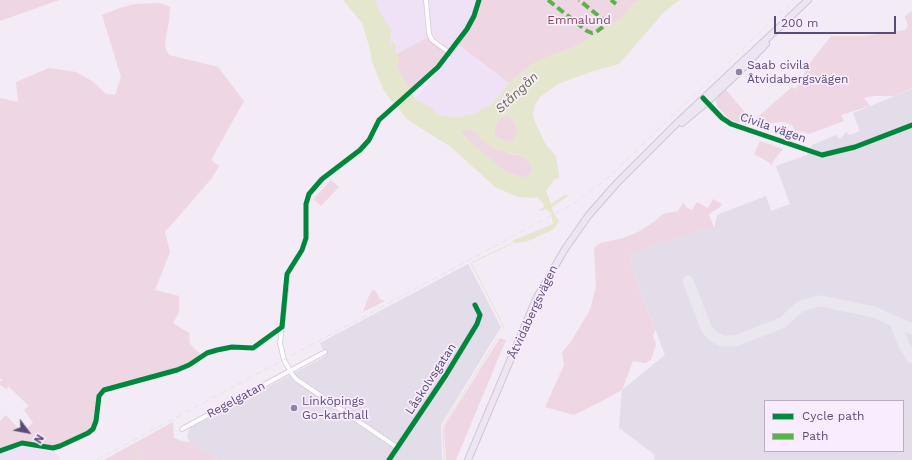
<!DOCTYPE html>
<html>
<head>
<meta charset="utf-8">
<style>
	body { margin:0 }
	#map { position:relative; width:912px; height:460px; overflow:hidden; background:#f3ebf6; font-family:"Work Sans",sans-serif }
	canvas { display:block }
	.legend { position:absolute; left:764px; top:400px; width:140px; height:52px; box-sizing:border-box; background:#f8ecfe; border:1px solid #b9acc7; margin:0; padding:5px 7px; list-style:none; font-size:12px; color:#5b4c74 }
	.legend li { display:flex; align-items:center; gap:8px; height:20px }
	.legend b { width:20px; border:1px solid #b9acc7 }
	.north { position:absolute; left:8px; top:412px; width:40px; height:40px; -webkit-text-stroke:3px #f8ecfe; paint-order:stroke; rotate:122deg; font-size:11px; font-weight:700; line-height:16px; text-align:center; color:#5b4c74 }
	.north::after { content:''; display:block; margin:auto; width:14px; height:18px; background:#5b4c74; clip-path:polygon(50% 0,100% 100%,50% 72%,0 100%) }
	.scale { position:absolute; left:774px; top:16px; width:122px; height:18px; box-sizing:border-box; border:2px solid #5b4c74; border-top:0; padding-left:5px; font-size:12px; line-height:14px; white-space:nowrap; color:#5b4c74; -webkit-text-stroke:3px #f8ecfe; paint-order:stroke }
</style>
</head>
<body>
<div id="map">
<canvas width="912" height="460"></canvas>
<ul class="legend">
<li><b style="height:5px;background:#00873e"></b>Cycle path</li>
<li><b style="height:5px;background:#58b449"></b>Path</li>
</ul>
<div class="north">N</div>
<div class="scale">200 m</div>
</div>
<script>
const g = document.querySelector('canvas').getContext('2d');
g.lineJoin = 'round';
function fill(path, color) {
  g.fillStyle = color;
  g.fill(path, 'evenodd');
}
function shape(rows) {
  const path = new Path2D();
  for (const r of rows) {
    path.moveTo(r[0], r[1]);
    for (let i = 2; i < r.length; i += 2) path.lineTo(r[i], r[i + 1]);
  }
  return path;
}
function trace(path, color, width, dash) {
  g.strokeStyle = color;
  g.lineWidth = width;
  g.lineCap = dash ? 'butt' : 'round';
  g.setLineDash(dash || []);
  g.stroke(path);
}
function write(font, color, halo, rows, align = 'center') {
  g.font = font + ' "Work Sans",sans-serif';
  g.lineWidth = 3.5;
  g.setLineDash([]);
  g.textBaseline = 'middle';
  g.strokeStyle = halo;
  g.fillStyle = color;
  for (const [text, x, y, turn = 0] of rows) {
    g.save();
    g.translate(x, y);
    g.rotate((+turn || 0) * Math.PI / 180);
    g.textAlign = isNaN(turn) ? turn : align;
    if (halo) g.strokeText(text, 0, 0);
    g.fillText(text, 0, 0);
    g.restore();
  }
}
const residential = shape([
	[376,0,424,0,425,27,428,37,396,54,396,48,395,41,392,41,392,46,390,46,391,30,377,6],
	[429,0,477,0,470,18,463,32,452,46,447,47,434,37,431,32],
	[459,45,509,83,490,106,483,108,477,113,459,117,441,116,437,114,431,107,415,99],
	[24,446,33,446,55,452,61,460,0,460,0,453,14,447]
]);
const industrial = shape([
	[912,89,912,460,654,460,655,455,619,428,622,390,665,355,630,264,632,254,660,243,668,242,698,231,706,230,714,228,717,215,766,196,771,211,790,204,776,166,807,155,812,145,836,135,840,139,846,132,850,135,860,131,853,113],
	[765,401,903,401,903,451,765,451],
	[468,264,501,327,441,425,442,460,217,460,190,442,187,436,190,428,326,356,320,343]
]);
const green = shape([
	[0,0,59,0,0,21],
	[481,0,640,0,633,4,624,16,610,26,578,45,533,64,519,74,509,83,459,45,475,19],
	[160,3,170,7,169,21,165,42,166,50,169,55,218,67,244,101,211,160,219,166,212,178,165,232,170,252,155,290,179,296,179,312,173,323,189,333,190,344,201,355,188,364,102,390,97,397,95,421,90,430,86,433,54,446,24,441,0,450,0,421,6,415,22,432,33,423,24,410,29,406,8,386,7,390,0,385,0,381,3,381,0,378,0,98,18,102,16,82,49,68,76,72,92,81,106,94,115,95,121,77,102,15,120,8,134,4],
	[912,11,912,88,894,96,872,96,864,98,870,106,841,115,844,121,809,134,795,130,792,125,784,122,744,125,751,119,753,121,792,87,796,89,810,63,831,36,865,36,905,30,908,26,905,18,906,15],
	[428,37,447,55,437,68,410,90,397,67,398,64,396,54],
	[726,90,748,116,740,122,736,123,728,118,717,106,716,100,721,94],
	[508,115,516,124,517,131,513,140,508,142,495,137,495,125,502,117],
	[466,129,472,130,478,134,481,139,510,154,518,155,526,159,531,165,532,172,530,175,524,178,506,172,470,142,460,131],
	[760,141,783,149,774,160,771,166,770,163,754,154],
	[331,180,339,187,321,206,313,199],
	[713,199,722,204,720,207,709,214,714,228,706,230,698,231,668,242,660,243,632,254,630,264,655,330,653,336,656,345,651,360,645,363,633,361,622,390,602,401,574,415,545,407,564,365,562,352,570,343,590,310,596,286,594,249,596,246,601,243,623,238,640,231,655,221,663,214,678,211,683,203,685,204,686,207,692,210,697,202,708,208],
	[375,290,380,299,385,301,363,312,368,298,372,291],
	[500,338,506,340,456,460,446,460,444,429,445,425],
	[173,422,174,438,181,441,190,442,217,460,104,460]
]);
const water = shape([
	[343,0,376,0,377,6,391,30,390,46,392,46,391,43,393,41,396,44,396,54,399,56,399,60,397,67,415,99,431,107,437,114,441,116,459,117,477,113,483,108,490,106,509,83,519,74,541,59,578,45,610,26,624,16,633,4,640,0,680,0,665,11,619,64,593,71,558,84,540,97,535,105,533,113,534,120,546,145,556,156,559,174,559,178,554,180,546,191,551,204,566,194,568,196,552,207,553,212,559,221,554,229,526,242,515,243,512,241,553,224,551,213,545,209,540,211,539,210,543,208,544,204,537,197,530,198,518,197,495,187,451,147,408,120,390,99,383,89,372,62,370,49,362,23],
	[508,115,516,124,517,131,513,140,508,142,495,137,495,125,502,117],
	[466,129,472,130,478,134,481,139,494,149,518,155,526,159,531,165,532,172,530,175,524,178,506,172,470,142,460,131]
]);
const stream = shape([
	[503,329,503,325,471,263,513,243],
	[135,444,138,460],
	[444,460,443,426,497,339]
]);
const taxiway = shape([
	[688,281,707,330,714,337,722,341,735,341,779,324,783,322,797,309,802,306,817,301,826,302,874,312,912,329],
	[890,319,895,323,904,345,912,358]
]);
const street = shape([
	[426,0,429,34,432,40,450,53,467,29,474,16,479,0],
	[705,101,722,118,731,124,822,155,855,147,912,125],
	[287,282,280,343,284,360,292,374,296,379,398,448],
	[182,429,325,352],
	[389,460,446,375,477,324,480,315,475,305]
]);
const primary = shape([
	[682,123,707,102,739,72,766,44],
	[468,460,537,297,565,249,588,216,617,183,673,127,808,0]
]);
const rail = shape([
	[97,460,573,204,592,190,612,174,794,0]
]);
const quiet = shape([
	[548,0,587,31,592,33,596,32,604,26,606,22,579,0],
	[611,0,616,4]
]);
const cycleway = shape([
	[703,98,722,118,731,124,822,155,855,147,912,125],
	[0,451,22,443,53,448,60,446,88,433,93,429,96,421,99,396,104,390,177,370,189,365,207,353,217,350,232,347,253,348,282,327,287,274,302,250,306,238,306,204,309,194,322,179,360,150,369,140,379,120,438,67,467,29,474,16,479,0],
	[389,460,446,375,477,324,480,315,475,305]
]);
const markers = [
	[739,72,4,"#9084a2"],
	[294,408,4,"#9084a2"]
];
const parkNames = [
	["Emmalund",579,20]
];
const poiNames = [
	["Saab civila",747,65],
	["Åtvidabergsvägen",747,79],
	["Linköpings",302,401],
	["Go-karthall",302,415]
];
const streetNames = [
	["Civila vägen",773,128,19],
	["Åtvidabergsvägen",533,312,-65],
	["Låskolvsgatan",431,379,-57],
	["Regelgatan",236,400,-28]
];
const waterNames = [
	["Stångån",517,93,-43]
];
fill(residential, '#efe2f7');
fill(industrial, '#e3dce9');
fill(green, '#eed6e2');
fill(water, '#e4e6cd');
trace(stream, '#e4e6cd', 1);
trace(taxiway, '#eae8ee', 11);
trace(street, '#d0c9d7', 5.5);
trace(primary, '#cdc6d5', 8);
trace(street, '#fdfcfe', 4);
trace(primary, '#ede5f2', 6);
trace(rail, '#e2e5e5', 1, [6, 4]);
trace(quiet, '#58b449', 4, [8, 4]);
trace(cycleway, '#00873e', 5);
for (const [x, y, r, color] of markers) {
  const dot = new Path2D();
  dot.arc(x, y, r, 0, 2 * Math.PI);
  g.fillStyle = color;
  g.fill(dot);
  trace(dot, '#f8ecfe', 1.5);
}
write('12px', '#854a59', '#f8ecfe', parkNames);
write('12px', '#5b4c74', '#f8ecfe', poiNames, 'left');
write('12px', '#5b4c74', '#f8ecfe', streetNames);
write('italic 13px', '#67723c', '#f8ecfe', waterNames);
</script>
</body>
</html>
